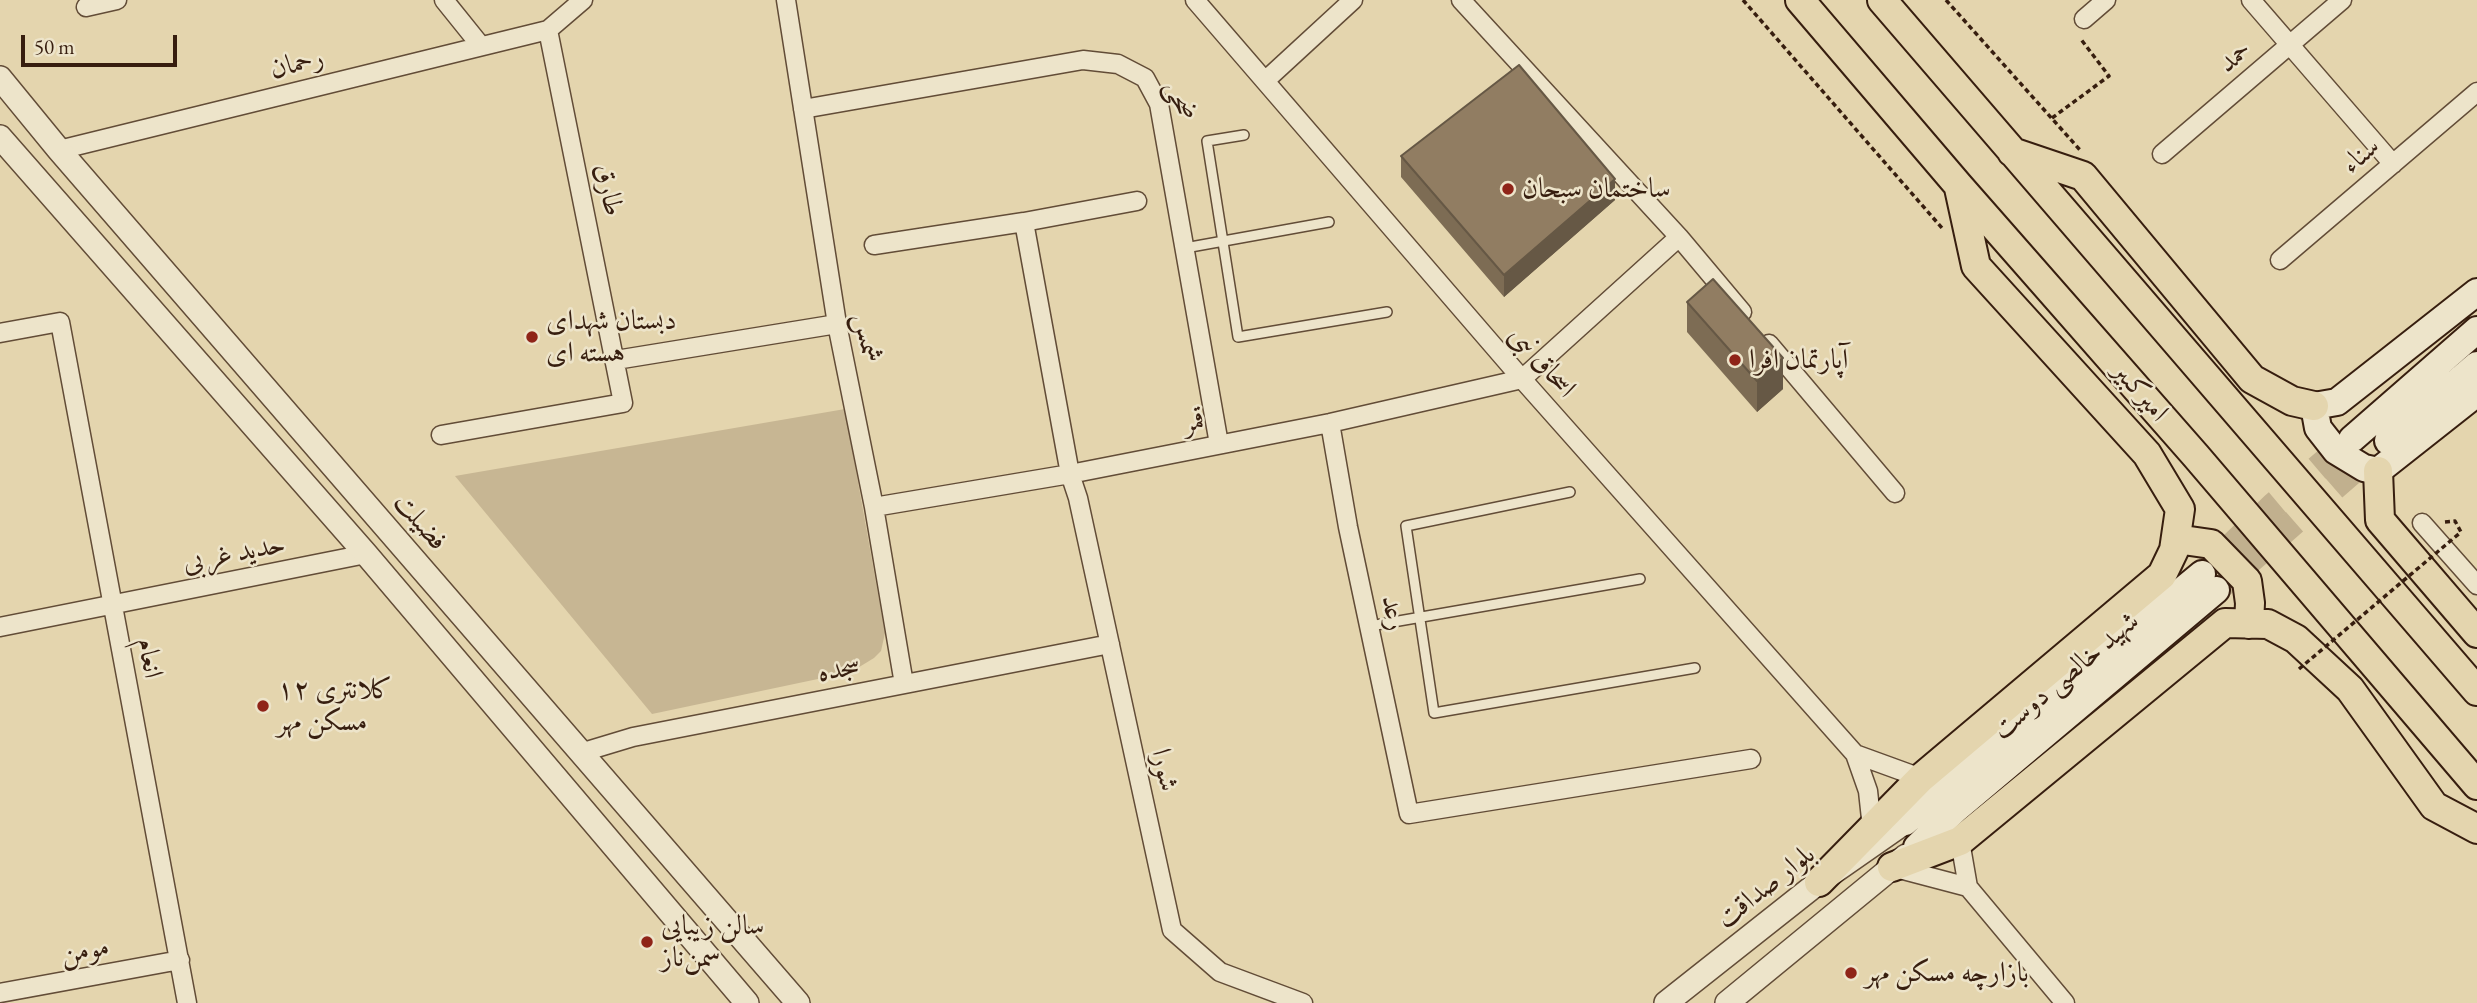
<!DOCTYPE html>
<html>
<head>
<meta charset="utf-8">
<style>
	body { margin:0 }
	#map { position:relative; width:2477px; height:1003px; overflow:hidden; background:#e4d5ae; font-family:"EB Garamond",serif }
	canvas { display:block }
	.scale { position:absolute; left:21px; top:35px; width:156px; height:32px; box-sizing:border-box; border:4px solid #371e0f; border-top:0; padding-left:9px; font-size:21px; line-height:24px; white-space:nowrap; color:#371e0f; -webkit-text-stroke:5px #ede4ca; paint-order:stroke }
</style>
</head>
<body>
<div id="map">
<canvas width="2477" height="1003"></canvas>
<div class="scale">50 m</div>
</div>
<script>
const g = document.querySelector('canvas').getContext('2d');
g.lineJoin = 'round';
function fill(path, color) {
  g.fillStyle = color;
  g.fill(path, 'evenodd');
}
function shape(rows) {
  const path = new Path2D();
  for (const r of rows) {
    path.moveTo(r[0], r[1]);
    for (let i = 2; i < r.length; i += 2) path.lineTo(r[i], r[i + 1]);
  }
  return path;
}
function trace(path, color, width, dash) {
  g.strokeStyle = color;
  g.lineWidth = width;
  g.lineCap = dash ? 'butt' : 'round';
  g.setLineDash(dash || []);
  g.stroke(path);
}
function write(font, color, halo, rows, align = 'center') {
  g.font = font + ' "EB Garamond",Amiri,serif';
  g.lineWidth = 5;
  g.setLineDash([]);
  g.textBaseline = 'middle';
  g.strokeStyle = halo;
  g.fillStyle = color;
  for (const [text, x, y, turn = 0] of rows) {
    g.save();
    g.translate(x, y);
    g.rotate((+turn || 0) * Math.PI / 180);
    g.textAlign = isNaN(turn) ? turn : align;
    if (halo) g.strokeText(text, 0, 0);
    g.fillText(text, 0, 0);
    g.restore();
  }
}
const green = shape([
	[845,409,885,633,881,651,874,658,851,672,652,714,455,476]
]);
const secondaryTunnel = shape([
	[2202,574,2274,505,2352,439],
	[2216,590,2368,458]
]);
const path = shape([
	[1743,0,1942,228],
	[1946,0,2080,150],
	[2052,118,2109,76,2080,38],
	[2445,522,2455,521,2461,532]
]);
const service = shape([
	[1244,135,1207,141,1238,337,1387,312],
	[1185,248,1329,222],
	[1570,492,1406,526,1434,713,1695,668],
	[1370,626,1640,579]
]);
const minor = shape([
	[444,0,481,46],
	[786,0,837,324,874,507,904,684],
	[1195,0,1522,379,1855,754],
	[1461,0,1679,237,1742,312],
	[2251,0,2393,164],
	[86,7,117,0],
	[2084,19,2106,0],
	[1266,80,1353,0],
	[803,109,1083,60,1118,64,1145,78,1159,104,1219,444],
	[59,150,548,30,583,0],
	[2162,154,2342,0],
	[1024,222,1070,474,1078,498,1172,930,1220,972,1303,1003],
	[874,245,1024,222,1137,201],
	[2280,260,2477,92],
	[0,333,60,322,187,1003],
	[1769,344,1895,493],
	[616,360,837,324],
	[1330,423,1348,527,1409,814,1751,759],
	[441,435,623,403,548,30],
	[874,507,1070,474,1330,423,1522,379,1679,237],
	[2422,523,2477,585],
	[0,627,366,554],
	[580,753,633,737,1110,644],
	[1872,828,1868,791,1855,754,1921,778],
	[1892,867,1968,887,1960,841],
	[1968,887,2065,1003],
	[0,993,180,960]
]);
const tertiary = shape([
	[0,78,59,150,798,1003],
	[0,137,366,554,747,1003],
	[1666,1003,1819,882,1905,822],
	[1727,1003,1906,856]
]);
const secondary = shape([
	[2477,292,2337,402,2314,406,2318,428,2336,451,2364,468,2378,471,2477,393],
	[2352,439,2477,330],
	[2388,441,2477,365],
	[1905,822,1944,787,2202,574],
	[1917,847,1956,809,2216,590]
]);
const primary = shape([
	[1800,0,1958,185,2196,456,2477,785],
	[1882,0,2477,691],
	[2012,152,2083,176,2252,379,2292,401,2314,406],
	[2378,471,2380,520,2477,633],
	[2176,539,2211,544,2247,581,2250,603,2249,624],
	[1892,867,1960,841,2225,623,2268,624,2296,639,2350,689,2434,806,2477,829],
	[1819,882,1921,778,2162,575,2174,550,2180,509,2147,454,1976,266,1959,188]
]);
const pathBridge = shape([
	[2299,669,2461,532]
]);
const wall = shape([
	[1401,156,1615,200,1504,297,1401,177],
	[1687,302,1783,389,1757,412,1687,332]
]);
const shadedWall = shape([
	[1615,179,1615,200,1504,297,1504,275],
	[1783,358,1783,389,1757,412,1757,381]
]);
const building = shape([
	[1519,65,1615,179,1504,275,1401,156,1519,65],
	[1713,279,1783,358,1757,381,1687,302,1713,279]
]);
const markers = [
	[1508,189,7,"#8f2418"],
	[532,337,7,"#8f2418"],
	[1735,360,7,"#8f2418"],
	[263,706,7,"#8f2418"],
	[647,942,7,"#8f2418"],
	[1851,973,7,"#8f2418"]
];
const streetNames = [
	["حمد",2235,57,-41],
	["رحمان",297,64,-14],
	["ضحی",1180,101,71],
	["سناء",2361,156,-41],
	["طارق",608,190,78],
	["شمس",867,338,79],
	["اسحاق نبی",1542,362,49],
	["امیرکبیر",2140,392,49],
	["قمر",1194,422,-11],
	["فضیلت",420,522,49],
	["حدید غربی",234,554,-11],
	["رعد",1393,613,78],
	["انعام",149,658,79],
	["سجده",839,670,-11],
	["شهید خالصی دوست",2066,676,-40],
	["شورا",1164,770,78],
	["بلوار صداقت",1766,887,-38],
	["مومن",85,951,-10]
];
const poiNames = [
	["ساختمان سبحان",1522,189],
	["دبستان شهدای",546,321],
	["هسته ای",546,353],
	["آپارتمان افرا",1749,360],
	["کلانتری ۱۲",277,690],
	["مسکن مهر",277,722],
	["سالن زیبایی",661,926],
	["سمن‌ناز",661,958],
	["بازارچه مسکن مهر",1865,973]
];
fill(green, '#c7b693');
trace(secondaryTunnel, '#c1b08e', 26, [26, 13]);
trace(service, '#624c37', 12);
trace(minor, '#624c37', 21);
trace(tertiary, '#624c37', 26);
trace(secondary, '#371e0f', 30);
trace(primary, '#371e0f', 32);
trace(path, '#371e0f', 3.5, [5, 3.5]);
trace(service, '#ede4ca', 9);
trace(minor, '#ede4ca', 18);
trace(tertiary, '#ede4ca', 23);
trace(secondary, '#ede4ca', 26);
trace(primary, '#e4d5ae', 28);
trace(pathBridge, '#371e0f', 3.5, [5, 3.5]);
fill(wall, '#7d6c54');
fill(shadedWall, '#665845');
fill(building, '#917d62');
trace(building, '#665845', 2);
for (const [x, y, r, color] of markers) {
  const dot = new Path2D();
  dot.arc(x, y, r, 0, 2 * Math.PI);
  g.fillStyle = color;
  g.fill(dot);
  trace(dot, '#ede4ca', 2.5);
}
write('28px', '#371e0f', '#ede4ca', streetNames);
write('28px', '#371e0f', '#ede4ca', poiNames, 'left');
</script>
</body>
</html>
